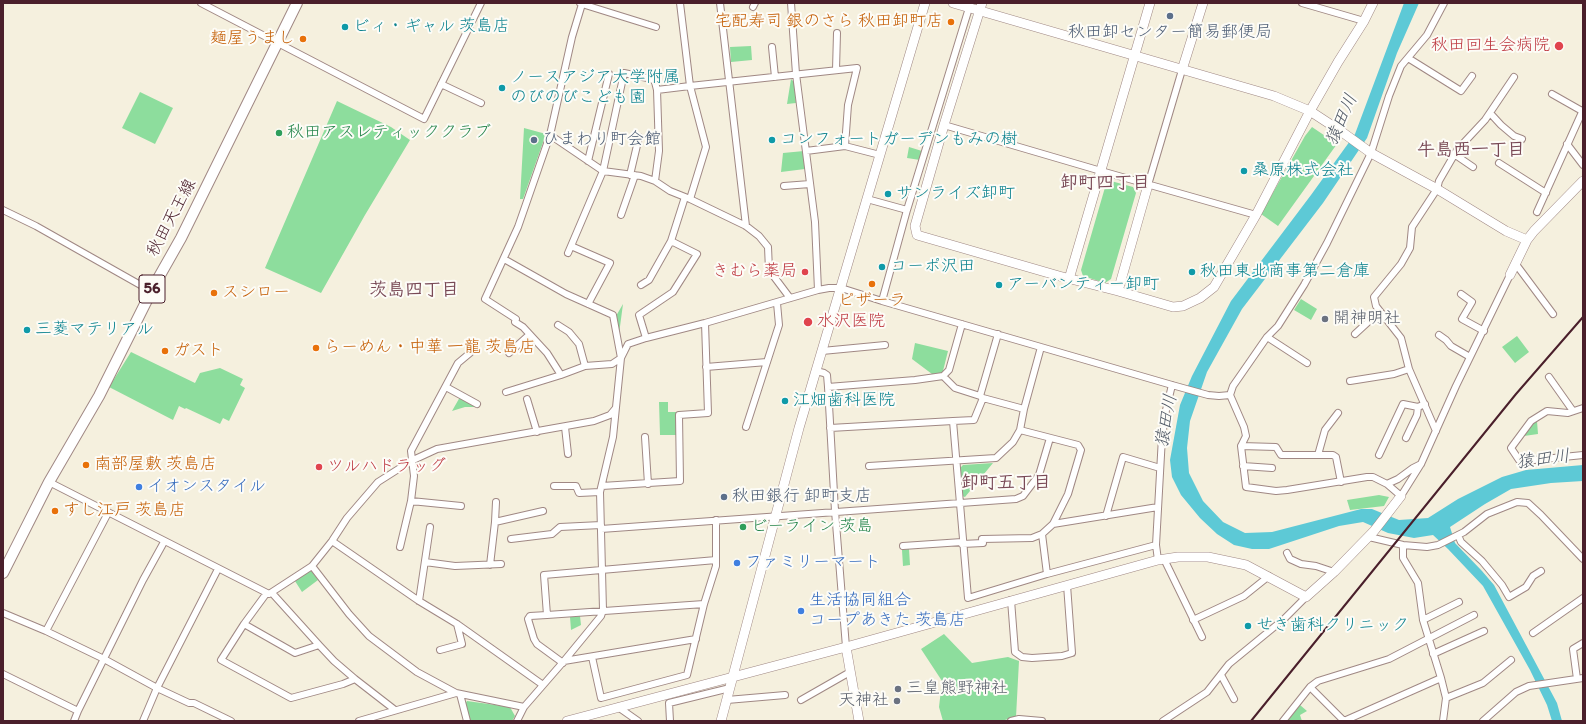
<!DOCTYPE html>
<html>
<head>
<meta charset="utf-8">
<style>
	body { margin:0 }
	#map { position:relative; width:1586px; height:724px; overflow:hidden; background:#f5f0de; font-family:Itim,sans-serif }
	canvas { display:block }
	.frame { position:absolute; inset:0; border:4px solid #4a1f2b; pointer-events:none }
</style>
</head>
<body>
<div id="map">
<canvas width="1586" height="724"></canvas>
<div class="frame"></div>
</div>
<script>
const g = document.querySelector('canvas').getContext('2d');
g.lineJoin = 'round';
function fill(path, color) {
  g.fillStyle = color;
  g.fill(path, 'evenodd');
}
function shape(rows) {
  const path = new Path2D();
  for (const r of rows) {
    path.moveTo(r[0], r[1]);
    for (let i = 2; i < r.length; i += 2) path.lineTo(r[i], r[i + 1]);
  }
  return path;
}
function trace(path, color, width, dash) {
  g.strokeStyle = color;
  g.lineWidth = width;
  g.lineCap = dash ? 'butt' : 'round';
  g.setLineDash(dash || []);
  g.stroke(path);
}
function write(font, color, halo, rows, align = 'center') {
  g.font = font + ' Itim,"Klee One",sans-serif';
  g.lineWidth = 4;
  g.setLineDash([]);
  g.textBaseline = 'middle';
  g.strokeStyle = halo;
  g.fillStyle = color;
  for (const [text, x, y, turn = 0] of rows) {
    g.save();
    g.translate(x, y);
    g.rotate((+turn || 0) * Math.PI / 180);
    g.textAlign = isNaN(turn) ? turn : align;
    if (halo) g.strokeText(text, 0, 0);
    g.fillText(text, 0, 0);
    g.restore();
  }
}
const green = shape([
	[751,46,752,60,731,62,730,47],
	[791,79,794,82,796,103,787,104],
	[140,92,173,108,155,144,122,128],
	[337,101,391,127,410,140,365,215,321,293,265,268],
	[1312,127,1337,144,1278,226,1261,214,1305,136],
	[524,128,546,134,523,199,520,199],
	[909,147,922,151,920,160,907,158],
	[804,151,805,169,781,172,783,153],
	[1111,181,1133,187,1136,193,1111,279,1105,283,1083,276,1081,270,1106,184],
	[1301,299,1317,309,1311,320,1294,310],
	[623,304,619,334,616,316],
	[1517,336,1529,352,1515,363,1502,347],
	[915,343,948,351,943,371,940,375,932,374,912,359],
	[131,352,195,383,200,373,220,368,243,379,240,385,245,388,229,421,223,418,220,424,186,408,185,409,179,406,173,420,109,387],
	[460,397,477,407,465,407,452,411],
	[659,402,668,402,668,412,676,412,676,435,660,435],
	[1537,421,1538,434,1524,436,1533,423],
	[993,463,965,497,962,496,960,468,963,465],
	[1379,495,1389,497,1384,506,1350,510,1347,500],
	[909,549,910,565,903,566,902,550],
	[311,570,318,580,302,592,295,581],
	[580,616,581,625,571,630,570,617],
	[944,634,972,663,1008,657,1019,661,1016,717,1001,721,943,721,939,707,942,681,921,649],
	[467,701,510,707,515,716,512,721,470,721,465,704],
	[1300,705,1307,711,1300,715,1302,721,1287,721]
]);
const water = shape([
	[1404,3,1419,3,1397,53,1367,138,1323,203,1242,309,1207,372,1190,421,1187,448,1189,473,1203,501,1223,522,1245,533,1272,532,1361,509,1372,509,1399,520,1428,518,1458,499,1502,477,1526,470,1583,465,1583,481,1551,483,1511,489,1485,504,1450,527,1455,543,1482,571,1494,585,1557,703,1562,721,1552,721,1547,705,1530,670,1483,586,1448,549,1433,535,1414,538,1388,533,1363,522,1339,526,1269,549,1252,549,1234,545,1217,534,1200,518,1181,495,1172,477,1170,460,1180,405,1192,376,1231,301,1311,195,1355,134]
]);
const street = shape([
	[201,3,424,119,481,3],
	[680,3,690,86,706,147,690,199],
	[720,3,746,226],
	[791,3,796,74,815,222,818,290],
	[1302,3,1364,21],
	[582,4,656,27],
	[753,7,755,3],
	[772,47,775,77],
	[1408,58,1461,91,1472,76],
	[836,70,837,33],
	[441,84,481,103],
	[1552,94,1582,111],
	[1490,113,1501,125,1514,136,1522,139],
	[944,125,1101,171,1256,215],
	[550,135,603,171,641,176,655,181,670,191,690,199,746,226,759,236,768,247,769,270,790,298],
	[1567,144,1583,165],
	[806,151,845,146],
	[1454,154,1473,167],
	[588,161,609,74],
	[1499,163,1546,193],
	[630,175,639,137],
	[655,181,659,151,657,90,690,86,857,68,848,105,845,146,880,155],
	[1148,185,1182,70],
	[784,186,810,184],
	[867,199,907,210],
	[3,210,36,226,151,291],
	[1537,212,1583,110],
	[621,215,635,175],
	[571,246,610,263,588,304],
	[568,253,603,171,624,73,652,79,655,82,657,90],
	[504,259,566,294,613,315,621,358,612,364,585,366,561,375,547,353,523,327,515,322,516,319,485,299,518,227,550,135,572,37,582,4,580,3],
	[1515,263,1553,314],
	[641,285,649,280,671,241,685,197],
	[1461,294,1472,302,1462,319,1484,331],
	[882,301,907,210,969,8],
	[558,325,569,332,579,344,585,366],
	[1355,334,1380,311],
	[1439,335,1446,340,1451,346,1470,357],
	[1267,337,1307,363],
	[646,338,639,315,673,292,697,254,671,241],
	[822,351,885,345],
	[509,353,529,335],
	[706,367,767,362],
	[816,371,824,373,827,375,828,387,835,511,846,647],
	[943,376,955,388,980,396,983,398,1024,409],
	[1549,377,1573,411],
	[1350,381,1394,374,1409,369],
	[446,387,477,404],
	[828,387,915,380,943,376,949,370,962,324],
	[506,392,561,375],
	[980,396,998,334],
	[527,399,537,432],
	[1583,408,1568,413,1547,411,1531,421,1511,448,1519,460,1524,461,1583,455],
	[953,421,974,420,983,398],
	[565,427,568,454],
	[746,427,779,325,777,303],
	[830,428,953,421,968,598,1047,574],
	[1020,430,1078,445,1081,450,1068,494,1053,524,1042,534,1047,574,1156,545],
	[1436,431,1409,369,1401,338,1376,306,1374,297,1401,264,1410,248,1412,227,1437,189,1439,181,1457,150,1485,120,1514,77],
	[645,437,648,484],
	[1406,438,1417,415,1418,407],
	[1241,446,1276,447,1281,455,1318,455,1325,430,1338,413],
	[1318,455,1333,455,1336,457,1341,482],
	[1379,455,1403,404,1418,407,1425,404],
	[1421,464,1413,468,1398,479,1387,484,1373,477,1367,477,1287,490,1276,491,1246,487,1241,446,1246,436,1244,427,1230,395,1233,386,1267,337,1278,326,1304,285,1327,243,1371,153,1389,96,1401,66,1427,35,1444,3],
	[869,466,996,458,1013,442,1020,430,1024,409,1041,347],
	[1243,466,1272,468],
	[49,482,269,594,312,566,332,541,347,518,378,482,411,461,437,449,594,421,610,415,615,409],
	[1387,484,1401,496,1421,464,1456,386,1510,275],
	[554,486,576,486,579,493,600,492],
	[602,486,680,481,679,415,708,413,705,323],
	[411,501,461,506],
	[1106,516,1123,457,1160,468],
	[495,522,496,502],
	[1053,524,1158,507],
	[601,529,1016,499,1023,496,1039,475,1050,438],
	[1458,535,1461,542,1482,561,1502,585,1509,597,1526,587,1533,576,1541,571],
	[1369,537,1403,545,1427,547,1438,545,1464,532,1487,514,1517,502,1528,503,1541,515,1583,559],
	[511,539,552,534,560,527,601,525],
	[332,541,419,601,457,624,543,685],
	[962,544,983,543,982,539,1032,538,1042,534],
	[1403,545,1403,558,1418,583,1423,620,1441,678,1446,698,1443,721],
	[903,546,962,542],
	[400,547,411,501,414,476,411,451,458,363,470,353],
	[1287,553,1290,559,1301,564,1316,566,1334,572],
	[1164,559,1202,637],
	[1158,560,1156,545,1162,437,1166,410,1172,385],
	[425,562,455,566,501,564],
	[490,565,495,522,543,511],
	[312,566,349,614,369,636,417,672,456,693,524,707],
	[272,593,319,645],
	[1011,600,1015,652,1022,657,1032,658,1062,656,1072,653,1067,585],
	[419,601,430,527],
	[704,604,547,615,544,575,716,560],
	[3,613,46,631,104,659,157,688,189,703,194,703,231,721],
	[547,615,530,616,528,619,534,639,537,644,563,663],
	[1193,620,1244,596,1269,576],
	[1423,620,1459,602],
	[244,624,266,594],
	[46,631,108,513],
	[1533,633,1583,598],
	[440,650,462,644,457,624],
	[1433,654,1484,631],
	[592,657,601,698,687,675,704,604,716,566,716,520],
	[564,661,696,639],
	[3,674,78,711],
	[1221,675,1234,699],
	[355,679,343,684,291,698,221,660,244,624,295,653,319,645,334,661,355,679,395,710],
	[1577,679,1573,649,1583,643],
	[1310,687,1344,721],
	[460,694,467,721],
	[1446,698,1483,683,1511,660],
	[727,700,785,695],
	[801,700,850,672],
	[618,707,638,721],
	[74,721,78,711,143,580,164,542],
	[143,721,157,688,218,569],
	[359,721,456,693],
	[517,721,524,707,564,661,601,616,603,610,600,492,613,437,621,358,628,344,646,338,705,323,818,290,829,288,841,288,882,301,1172,385,1208,395,1219,396,1230,395],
	[670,721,669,703,730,688],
	[1011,721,1019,719,1042,721],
	[1163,721,1207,692,1229,664,1284,619,1306,597],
	[1283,721,1310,687,1318,681,1389,659,1474,615],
	[1344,721,1441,678],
	[1483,721,1516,692,1529,686,1583,678]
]);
const secondary = shape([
	[953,3,1274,96,1310,111,1342,132,1371,153,1437,189,1506,231,1527,240],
	[982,3,944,125,915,226,917,235,1059,276,1118,291,1173,307,1183,306,1200,298,1214,287,1256,215,1310,111,1338,62,1364,21,1373,3],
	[1182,70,1203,3],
	[1510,275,1527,240,1534,231,1583,181],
	[1069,279,1150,3],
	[1118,291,1148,185],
	[846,647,859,721],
	[567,721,846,647,1158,560,1178,557,1208,557,1246,565,1306,597,1334,572,1374,531,1401,496],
	[721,721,799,428,925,3]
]);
const primary = shape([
	[3,573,49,482,99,396,155,284,181,238,297,3]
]);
const rail = shape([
	[1251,721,1516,394,1583,317]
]);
const markers = [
	[1170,16,4,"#5c6f8a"],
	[951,22,4,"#e8710a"],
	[345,27,4,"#0f9aa8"],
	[303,39,4,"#e8710a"],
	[1559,46,5,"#e0444e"],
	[502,88,4,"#0f9aa8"],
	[279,133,4,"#2e9e5b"],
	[534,140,4,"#5c6f8a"],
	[772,140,4,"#0f9aa8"],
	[1244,171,4,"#0f9aa8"],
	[888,194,4,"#0f9aa8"],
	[882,267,4,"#0f9aa8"],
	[805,272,4,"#e0444e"],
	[1192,272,4,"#0f9aa8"],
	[872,284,4,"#e8710a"],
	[999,285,4,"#0f9aa8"],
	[214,293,4,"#e8710a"],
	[1325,319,4,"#6b7280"],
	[808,322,5,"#e0444e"],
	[27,330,4,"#0f9aa8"],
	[316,348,4,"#e8710a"],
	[165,351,4,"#e8710a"],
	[785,401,4,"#0f9aa8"],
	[86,465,4,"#e8710a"],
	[319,467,4,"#e0444e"],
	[139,487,4,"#3f7fe0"],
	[724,497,4,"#5c6f8a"],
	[55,511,4,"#e8710a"],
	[743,527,4,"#2e9e5b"],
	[737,563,4,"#3f7fe0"],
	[801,611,4,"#3f7fe0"],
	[1248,626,4,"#0f9aa8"],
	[898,689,4,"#6b7280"],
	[897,701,4,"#6b7280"]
];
const shields = [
	[152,289,26]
];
const shieldNames = [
	["56",152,289]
];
const foodNames = [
	["宅配寿司 銀のさら 秋田卸町店",943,22,"right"],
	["麺屋うまし",295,39,"right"],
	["スシロー",222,293],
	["ピザーラ",872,301,"center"],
	["らーめん・中華 一龍 茨島店",324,348],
	["ガスト",173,351],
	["南部屋敷 茨島店",94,465],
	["すし江戸 茨島店",63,511]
];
const cultureNames = [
	["ビィ・ギャル 茨島店",353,27],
	["ノースアジア大学附属",510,78],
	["のびのびこども園",510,98],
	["コンフォートガーデンもみの樹",780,140],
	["桑原株式会社",1252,171],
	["サンライズ卸町",896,194],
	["コーポ沢田",890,267],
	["秋田東北商事第二倉庫",1200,272],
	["アーバンティー卸町",1007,285],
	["三菱マテリアル",35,330],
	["江畑歯科医院",793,401],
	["せき歯科クリニック",1256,626]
];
const serviceNames = [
	["秋田卸センター簡易郵便局",1170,33,"center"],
	["ひまわり町会館",542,140],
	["秋田銀行 卸町支店",732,497]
];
const healthNames = [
	["秋田回生会病院",1550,46],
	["きむら薬局",797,272],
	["水沢医院",817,322,"left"],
	["ツルハドラッグ",327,467,"left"]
];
const leisureNames = [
	["秋田アスレティッククラブ",287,133],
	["ビーライン 茨島",751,527]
];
const streetNames = [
	["秋田天王線",172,218,-62]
];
const worshipNames = [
	["開神明社",1333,319],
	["三皇熊野神社",906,689],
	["天神社",889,701,"right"]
];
const shopNames = [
	["イオンスタイル",147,487],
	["ファミリーマート",745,563],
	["生活協同組合",809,601],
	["コープあきた 茨島店",809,621]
];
const waterNames = [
	["猿田川",1342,120,-66],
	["猿田川",1167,421,-80],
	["猿田川",1543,460,-7]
];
const neighbourhoodNames = [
	["牛島西一丁目",1471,150],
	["卸町四丁目",1105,183],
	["茨島四丁目",414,290],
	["卸町五丁目",1006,483]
];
fill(green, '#8ddd9d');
fill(water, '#5dc9d6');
trace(street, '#a08884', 8);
trace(secondary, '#a08884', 10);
trace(primary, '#a08884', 12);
trace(street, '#fff', 6);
trace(secondary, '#fff', 9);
trace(primary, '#fff', 10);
trace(rail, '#4a1f2b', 2);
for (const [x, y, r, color] of markers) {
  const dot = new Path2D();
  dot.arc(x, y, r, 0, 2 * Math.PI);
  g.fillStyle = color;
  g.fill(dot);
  trace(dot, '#fdfcf7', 1.5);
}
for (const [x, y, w] of shields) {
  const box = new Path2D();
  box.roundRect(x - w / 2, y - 14, w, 28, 3);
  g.fillStyle = '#fdfcf7';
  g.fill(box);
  trace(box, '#4a1f2b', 1);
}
write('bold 16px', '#4a1f2b', null, shieldNames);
write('17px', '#c56008', '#fdfcf7', foodNames, 'left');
write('17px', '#0d838f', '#fdfcf7', cultureNames, 'left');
write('17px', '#4e5e75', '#fdfcf7', serviceNames, 'left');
write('17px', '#be3a42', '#fdfcf7', healthNames, 'right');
write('17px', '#27864d', '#fdfcf7', leisureNames, 'left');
write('17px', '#4a1f2b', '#fdfcf7', streetNames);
write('17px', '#5b616d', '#fdfcf7', worshipNames, 'left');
write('17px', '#366cbe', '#fdfcf7', shopNames, 'left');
write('italic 18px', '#515a67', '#fdfcf7', waterNames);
write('bold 18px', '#794956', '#fdfcf7', neighbourhoodNames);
</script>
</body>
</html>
